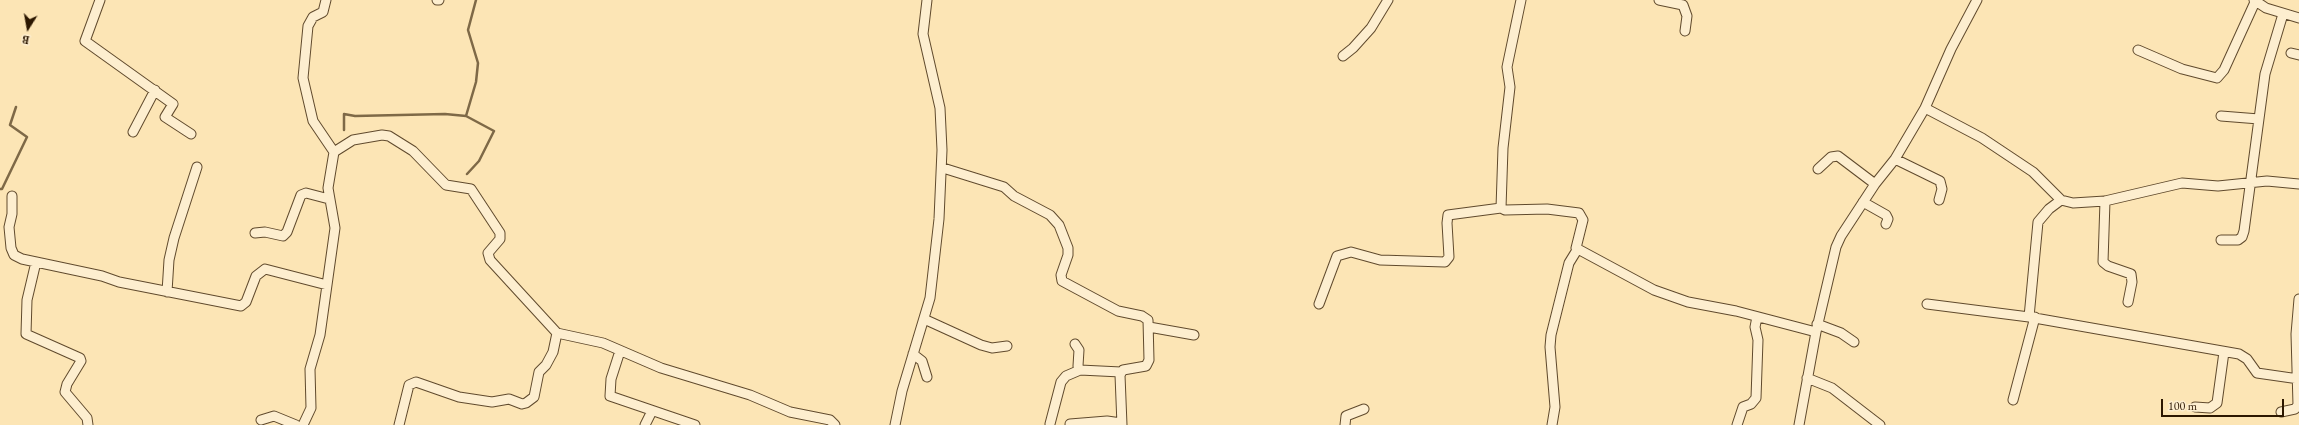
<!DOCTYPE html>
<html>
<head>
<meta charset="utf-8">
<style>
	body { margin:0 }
	#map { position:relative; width:2299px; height:425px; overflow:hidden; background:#fce5b5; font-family:"EB Garamond",serif }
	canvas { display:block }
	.north { position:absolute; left:8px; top:8px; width:40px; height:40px; -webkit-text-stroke:3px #fdeecf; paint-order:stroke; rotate:191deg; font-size:11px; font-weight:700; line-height:16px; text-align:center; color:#2c1700 }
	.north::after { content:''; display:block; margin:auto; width:14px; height:18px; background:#2c1700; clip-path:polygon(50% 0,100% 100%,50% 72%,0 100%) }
	.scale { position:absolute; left:2161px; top:399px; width:123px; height:18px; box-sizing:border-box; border:2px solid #2c1700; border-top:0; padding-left:5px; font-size:12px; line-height:14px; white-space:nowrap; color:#2c1700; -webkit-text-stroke:3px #fdeecf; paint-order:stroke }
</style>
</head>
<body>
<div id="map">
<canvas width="2299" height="425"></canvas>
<div class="north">B</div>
<div class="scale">100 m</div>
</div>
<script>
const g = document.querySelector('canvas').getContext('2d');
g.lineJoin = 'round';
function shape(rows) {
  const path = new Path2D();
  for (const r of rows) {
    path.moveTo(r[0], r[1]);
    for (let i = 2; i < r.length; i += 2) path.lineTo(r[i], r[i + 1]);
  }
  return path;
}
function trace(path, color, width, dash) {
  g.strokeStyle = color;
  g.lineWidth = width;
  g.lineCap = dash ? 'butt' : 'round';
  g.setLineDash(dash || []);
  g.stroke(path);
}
const stream = shape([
	[466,116,476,82,478,63,468,30,476,0],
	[344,130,344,114,355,116,445,114,466,116,494,131,479,161,467,174],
	[0,189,2,189,27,137,10,125,16,107]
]);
const minor = shape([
	[100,0,85,41,173,104,165,117,191,134],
	[437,0,439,0],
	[1521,0,1507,67,1510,87,1503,148,1501,208,1505,210,1547,209,1579,213,1583,220,1576,248,1654,290,1688,302,1736,311,1816,332],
	[1659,0,1683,5,1687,16,1685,31],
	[2254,0,2266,8,2299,18],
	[2138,50,2182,69,2217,78,2224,70,2255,2],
	[2291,53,2299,55],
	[1343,56,1353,48,1371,28,1388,0],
	[1925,108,1982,138,2033,172,2061,200],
	[2221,116,2259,119],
	[133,132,155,90],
	[334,152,353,140,382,135,389,136,413,151,446,185,471,189,500,233,500,239,488,253,490,260,557,333,603,343,661,368,750,395,790,412,830,420,835,425],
	[1895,159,1940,181,1942,189,1939,200],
	[943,168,1004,187,1014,196,1050,215,1059,225,1068,248,1068,255,1061,275,1062,281,1118,311,1142,316,1148,320,1149,360,1146,366,1123,370,1120,375,1122,425],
	[1818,169,1831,157,1838,156,1875,184],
	[12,196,12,214,9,227,11,248,14,255,22,259,102,276,119,282,241,306,246,302,256,276,265,269,327,285],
	[2105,201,2103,262,2108,266,2131,274,2132,282,2128,302],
	[1863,202,1886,215,1888,219,1886,224],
	[255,233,265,232,283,236,287,232,301,195,306,193,329,199],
	[2221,240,2238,240,2242,237,2244,231,2265,74,2283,14],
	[36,262,27,300,26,334,80,358,81,361,67,384,65,392,87,418,88,425],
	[167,292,169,260,174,238,197,167],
	[1319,304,1337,256,1351,252,1380,260,1445,262,1449,257,1447,223,1448,215,1501,208],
	[1927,304,2029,317,2239,354,2247,359,2257,373,2299,379],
	[2029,317,2038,222,2049,209,2061,200,2073,203,2105,201,2182,183,2218,186,2267,181,2299,184],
	[924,319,981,345,992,348,1007,346],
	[1817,324,1841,333,1854,342],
	[1149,327,1194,335],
	[1075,344,1079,350,1078,366,1080,370,1121,372],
	[620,351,611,379,610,396,695,425],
	[913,354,922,361,927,377],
	[1807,378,1832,388,1880,425],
	[2013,400,2035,317],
	[2195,407,2210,408,2217,403,2224,352],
	[2281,412,2295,409,2298,405,2296,334,2299,299],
	[261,420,274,416,296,425],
	[1050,424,1061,382,1066,376,1080,370],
	[1070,424,1107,421,1121,423],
	[303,425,311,408,310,369,320,335,335,228,328,188,334,152,313,121,303,78,308,26,313,17,323,12,326,0],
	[399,425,409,385,416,382,459,397,492,402,509,399,522,404,526,403,534,397,539,372,546,365,553,352,557,333],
	[645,425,652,411],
	[895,425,902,391,930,298,939,219,942,150,940,108,923,34,927,0],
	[1345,425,1346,416,1364,409],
	[1552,425,1555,407,1550,347,1551,335,1569,263,1577,250],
	[1737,425,1743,407,1751,404,1756,398,1758,340,1755,327,1757,317],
	[1799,425,1816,332,1836,247,1841,236,1875,184,1895,159,1925,108,1951,49,1977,0]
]);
trace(stream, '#7e6947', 2.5);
trace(minor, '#604a2d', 11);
trace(minor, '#fdeecf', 9);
</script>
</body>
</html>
